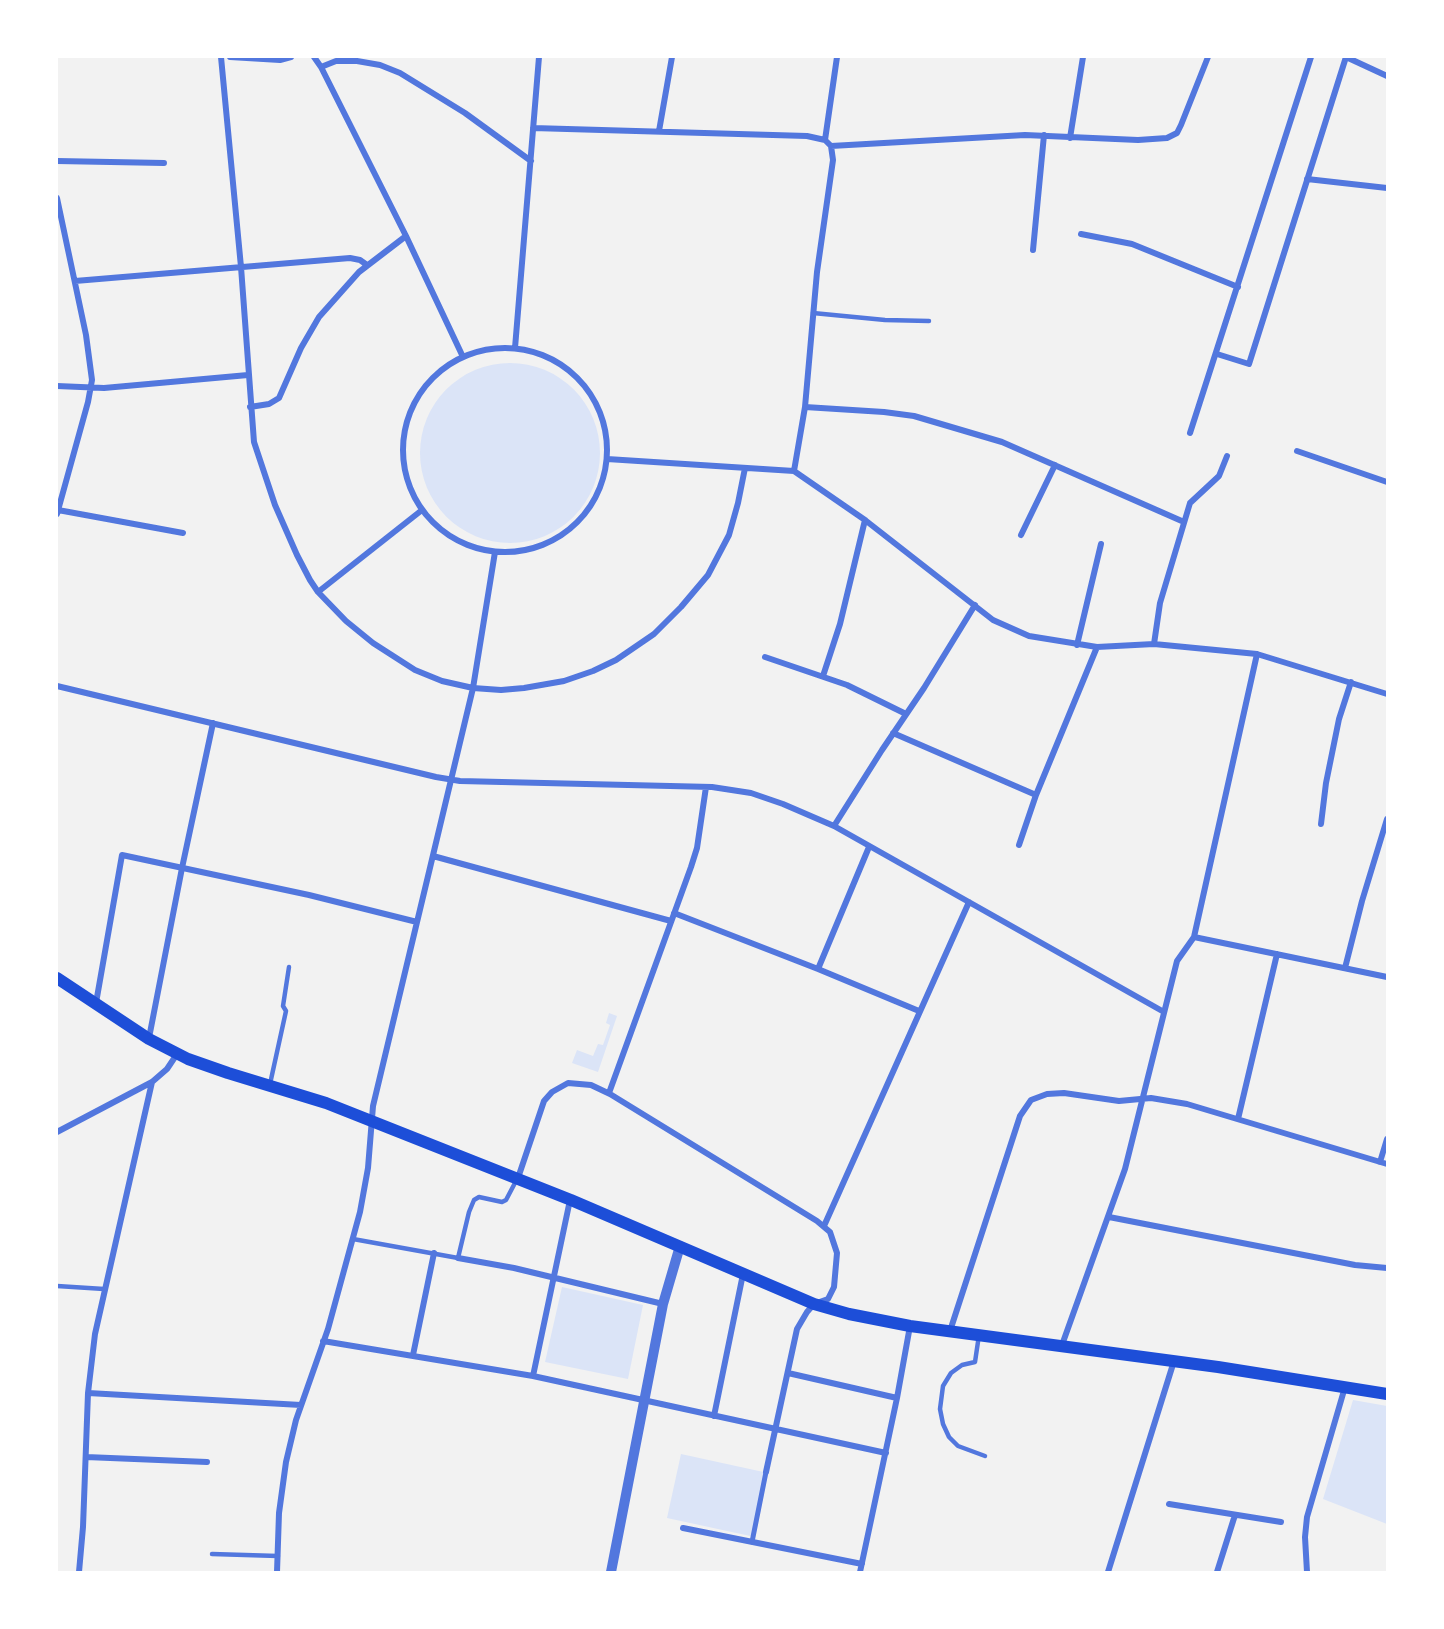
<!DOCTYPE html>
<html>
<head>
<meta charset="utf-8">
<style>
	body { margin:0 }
	#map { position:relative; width:1444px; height:1629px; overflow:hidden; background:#f2f2f2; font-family:Ubuntu,sans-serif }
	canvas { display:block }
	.frame { position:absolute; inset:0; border:58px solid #fff; pointer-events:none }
</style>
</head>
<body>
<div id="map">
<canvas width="1444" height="1629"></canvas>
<div class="frame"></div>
</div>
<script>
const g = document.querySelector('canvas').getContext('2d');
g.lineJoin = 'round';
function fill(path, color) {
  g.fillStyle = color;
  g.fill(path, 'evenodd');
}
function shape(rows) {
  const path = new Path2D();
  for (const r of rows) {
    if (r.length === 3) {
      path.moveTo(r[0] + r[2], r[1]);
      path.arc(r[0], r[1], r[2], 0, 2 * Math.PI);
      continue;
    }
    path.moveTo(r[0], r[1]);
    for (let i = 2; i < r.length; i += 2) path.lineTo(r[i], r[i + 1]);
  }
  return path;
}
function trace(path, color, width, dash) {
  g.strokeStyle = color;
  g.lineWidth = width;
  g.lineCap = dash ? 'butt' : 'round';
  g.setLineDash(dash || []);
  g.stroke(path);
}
const green = shape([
	[510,453,90],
	[609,1013,617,1016,598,1072,572,1063,577,1050,593,1056,598,1044,603,1045,610,1025,606,1023],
	[562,1287,643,1305,628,1379,545,1362],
	[1353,1400,1387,1406,1387,1524,1323,1499],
	[681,1454,768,1473,755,1537,667,1518]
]);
const service = shape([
	[813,313,885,320,929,321],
	[270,1084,286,1011,283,1006,289,967],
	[353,1239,458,1258,469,1212,474,1200,479,1197,502,1202,506,1200,516,1181],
	[57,1286,104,1289],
	[979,1335,975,1362,962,1365,951,1373,943,1386,940,1409,943,1424,949,1437,958,1446,985,1456],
	[212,1554,278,1556]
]);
const pedestrian = shape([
	[752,1542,766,1472]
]);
const minor = shape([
	[221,57,241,267,254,442,275,505,297,555,310,580,318,592,346,621,373,643,415,670,442,681,473,688,501,690,524,688,564,681,593,671,616,660,654,634,681,607,708,575,729,535,738,503,745,468],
	[230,57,280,60,291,57],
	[314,57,321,67,406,236,463,357],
	[1346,57,1387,76],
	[321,67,336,61,357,61,380,65,400,73,465,113,531,161],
	[533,128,807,136,825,140,831,146,833,160,817,272,805,407,794,471],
	[659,131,672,57],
	[1070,138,1083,57],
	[825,140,837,57],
	[831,146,1025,135,1138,140,1167,138,1177,133,1181,125,1208,57],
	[57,161,164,163],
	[1307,179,1387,188],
	[57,198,86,335,92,380,88,402,57,514],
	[1081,234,1132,244,1238,287],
	[1033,250,1044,135],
	[75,281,350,258,360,260,367,265],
	[505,450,102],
	[515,348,539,57],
	[1217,354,1249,364,1346,57],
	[57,386,104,388,248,375],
	[250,407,269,404,279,398,301,348,319,317,359,272,406,236],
	[805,407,884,412,914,416,1002,442,1184,522],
	[1190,433,1311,57],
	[1297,451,1387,482],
	[607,459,794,471,865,520,993,620,1029,636,1097,647,1154,644,1257,654,1387,694],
	[58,510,183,533],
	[1021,535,1055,465],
	[318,592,422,510],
	[1154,644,1160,603,1190,503,1219,476,1227,456],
	[1077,645,1101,544],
	[765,657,847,685,906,714],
	[823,676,840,624,865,520],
	[57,686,436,777,460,781,712,787,751,793,783,804,834,826,1164,1012],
	[893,733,1036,795],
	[1321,824,1326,783,1339,719,1351,682],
	[834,826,882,750,924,688,975,605],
	[1019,845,1036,795,1097,647],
	[433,856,671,921],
	[674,913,818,969,919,1011],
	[1194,937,1387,977],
	[1345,968,1362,901,1387,819],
	[818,969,869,847],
	[96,1003,122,855,309,895,417,922],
	[149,1038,182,868,213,723],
	[609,1093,691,867,697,848,706,787],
	[1238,1119,1277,954],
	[57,1132,152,1082,167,1069,177,1054],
	[1380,1162,1387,1139],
	[518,1178,544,1101,552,1092,568,1083,591,1085,610,1094,817,1221,830,1232,837,1253,834,1287,828,1299,814,1304,807,1312,797,1329,766,1472],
	[1109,1217,1355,1265,1387,1268],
	[824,1226,969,902],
	[458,1258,514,1268,663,1304],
	[950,1331,1020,1116,1031,1100,1047,1094,1064,1093,1119,1101,1151,1098,1187,1104,1387,1164],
	[323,1341,533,1376,886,1453],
	[1062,1345,1125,1169,1177,961,1194,937,1257,654],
	[413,1355,434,1253],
	[788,1373,897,1398],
	[533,1376,570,1200],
	[88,1393,301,1405],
	[714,1416,743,1274],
	[86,1457,207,1462],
	[1169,1504,1281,1522],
	[683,1528,862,1564],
	[79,1572,83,1527,88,1393,95,1334,152,1082],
	[277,1572,279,1513,286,1462,296,1420,328,1329,360,1212,368,1168,373,1106,473,688,495,552],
	[860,1572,897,1398,910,1326],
	[1108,1572,1174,1361],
	[1217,1572,1235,1515],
	[1307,1572,1305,1537,1307,1517,1345,1387]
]);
const tertiary = shape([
	[611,1572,663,1304,680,1246]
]);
const secondary = shape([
	[57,978,149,1039,188,1059,228,1073,326,1103,571,1200,814,1304,849,1314,910,1326,1218,1367,1387,1394]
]);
fill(green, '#dbe4f7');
trace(service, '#5277de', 4.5);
trace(pedestrian, '#5277de', 5);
trace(minor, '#5277de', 6);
trace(tertiary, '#5277de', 10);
trace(secondary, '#1d4ed8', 12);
</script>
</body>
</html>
